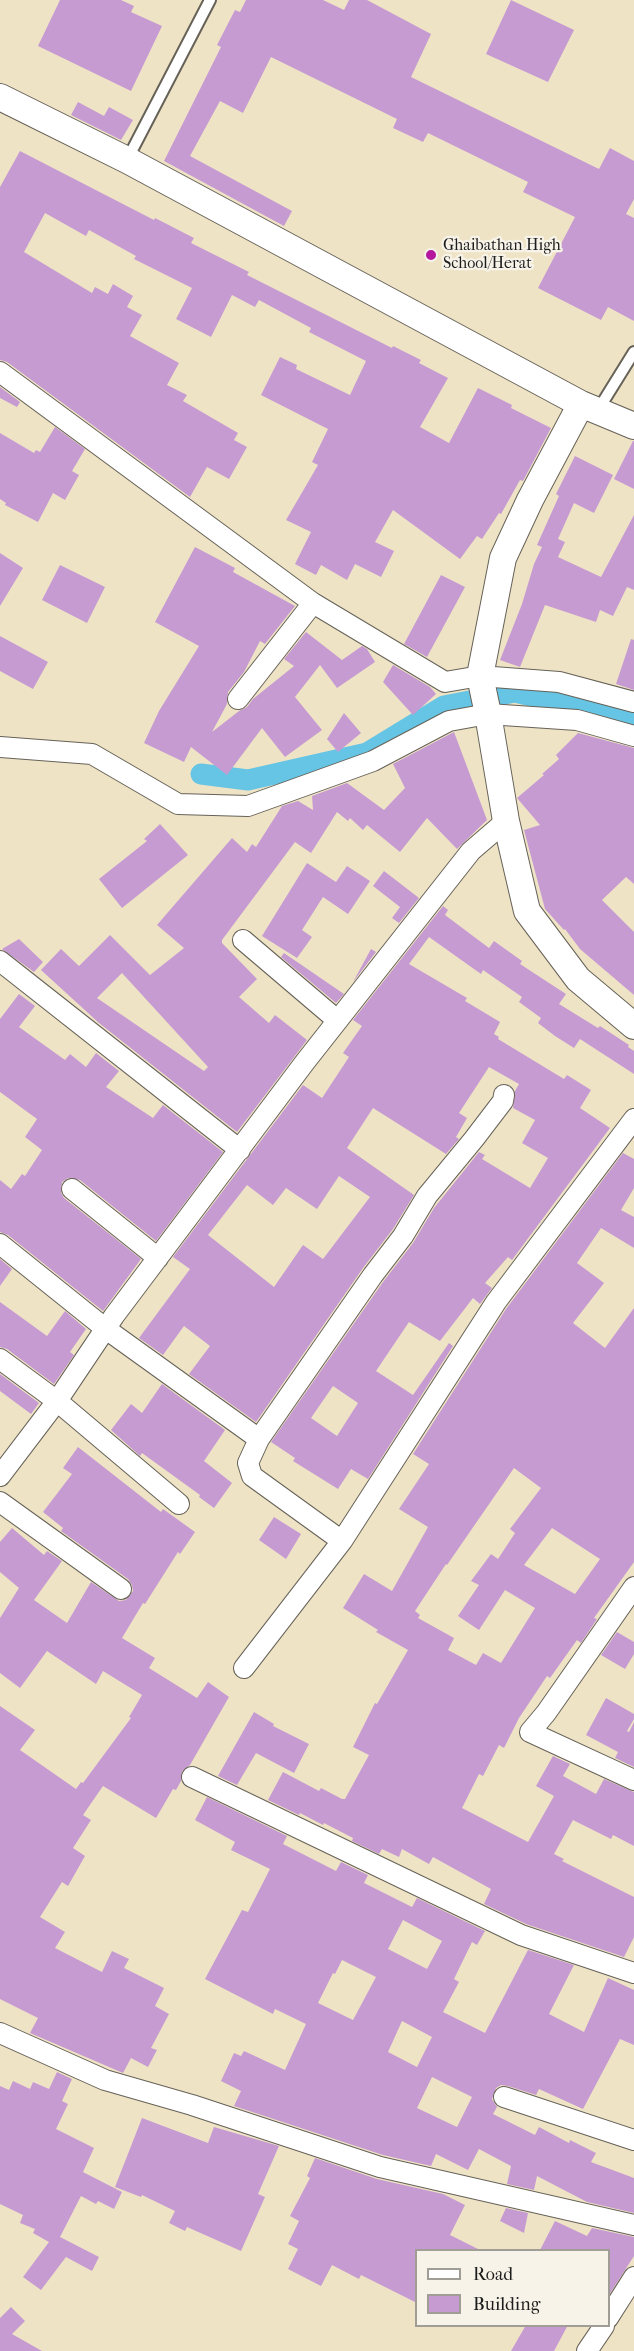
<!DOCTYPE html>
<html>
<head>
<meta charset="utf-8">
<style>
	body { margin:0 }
	#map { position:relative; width:634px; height:2351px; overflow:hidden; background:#efe3c6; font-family:"IM FELL French Canon",serif }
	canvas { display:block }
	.legend { position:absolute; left:415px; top:2249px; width:195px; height:78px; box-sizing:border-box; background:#f7f3e8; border:2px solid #9f9d96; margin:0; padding:8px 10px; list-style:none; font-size:18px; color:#1c1c1c }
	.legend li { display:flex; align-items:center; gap:12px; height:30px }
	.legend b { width:30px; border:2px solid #9f9d96 }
</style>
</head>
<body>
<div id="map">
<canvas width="634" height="2351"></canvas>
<ul class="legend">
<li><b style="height:8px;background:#fff"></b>Road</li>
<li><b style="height:16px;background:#c69bd2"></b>Building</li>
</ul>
</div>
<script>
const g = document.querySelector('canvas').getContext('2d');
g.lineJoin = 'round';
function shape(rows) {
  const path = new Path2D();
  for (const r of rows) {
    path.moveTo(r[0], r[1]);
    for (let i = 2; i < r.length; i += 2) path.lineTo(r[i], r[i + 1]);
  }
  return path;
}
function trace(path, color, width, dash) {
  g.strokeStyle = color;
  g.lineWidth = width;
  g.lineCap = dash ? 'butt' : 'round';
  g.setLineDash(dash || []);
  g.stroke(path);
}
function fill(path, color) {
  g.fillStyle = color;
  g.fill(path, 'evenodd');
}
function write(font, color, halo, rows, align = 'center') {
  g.font = font + ' "IM FELL French Canon",serif';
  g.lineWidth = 4.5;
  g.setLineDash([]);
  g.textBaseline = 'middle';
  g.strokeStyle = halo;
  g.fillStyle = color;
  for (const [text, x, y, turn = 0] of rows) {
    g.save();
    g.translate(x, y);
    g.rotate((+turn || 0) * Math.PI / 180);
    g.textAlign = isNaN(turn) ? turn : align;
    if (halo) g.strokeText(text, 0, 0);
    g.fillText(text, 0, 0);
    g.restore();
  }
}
const canal = shape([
	[201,774,248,780,367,753,444,706,515,692,634,721]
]);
const building = shape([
	[60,0,121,0,134,6,131,12,162,26,131,91,38,46],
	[246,0,323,0,344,10,349,0,367,0,431,34,411,77,599,169,610,148,634,161,634,199,626,214,634,218,634,321,608,307,601,320,538,288,575,217,523,192,528,182,428,133,423,142,393,128,397,119,271,57,243,113,220,101,190,156,292,211,284,226,164,161,221,47,217,45,235,10,240,12],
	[511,0,574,30,548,82,486,54],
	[78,102,104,116,109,107,133,120,121,140,71,115],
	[20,151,154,220,155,218,194,238,191,243,249,272,247,275,392,348,393,346,421,360,419,363,448,378,420,427,449,443,478,388,512,405,511,408,551,428,523,481,520,480,501,514,499,513,482,539,477,536,460,559,393,510,375,542,394,551,381,577,355,564,347,580,321,565,316,575,295,564,311,532,286,520,318,465,312,462,328,429,261,395,280,357,297,365,296,369,350,395,366,361,309,332,311,328,259,300,255,307,232,295,211,337,176,319,192,288,134,259,136,256,89,230,86,236,45,213,24,252,92,293,95,287,108,294,113,284,133,296,127,307,142,315,130,336,179,363,167,385,187,395,183,401,238,433,234,440,247,447,229,479,207,467,190,497,7,362,0,360,0,187],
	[0,387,20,402,17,407,0,398],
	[55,427,85,449,72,471,79,475,65,500,53,493,38,522,5,505,6,503,0,499,0,433,34,453,36,450,40,452],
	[633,441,634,441,634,489,614,479],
	[575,456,613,475,594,513,574,503,558,539,565,542,558,557,601,577,634,515,634,590,627,587,613,616,600,610,596,622,545,605,520,667,500,660,522,604,534,564,542,547,537,545,559,496,556,494],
	[195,547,235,568,233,572,295,606,265,644,260,641,244,672,228,692,227,704,212,732,239,711,247,707,253,699,294,666,284,659,306,632,342,660,362,646,367,649,375,662,337,688,320,665,295,697,322,730,285,757,262,728,227,775,191,747,184,762,144,743,159,711,199,646,155,622],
	[0,553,23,568,0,606],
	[60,565,105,587,87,623,42,600],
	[441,575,465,587,427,657,404,644],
	[0,636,48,662,33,689,0,671],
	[631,639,634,640,634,690,616,684],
	[393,665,430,687,436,694,413,715,383,682],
	[344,713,361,733,338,752,327,739],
	[454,732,487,820,457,849,427,818,400,852,367,825,363,830,350,818,348,821,337,812,311,853,295,842,222,940,222,943,257,979,239,997,269,1023,275,1015,307,1040,237,1132,99,1023,41,970,61,949,79,966,110,935,150,975,184,948,157,925,232,838,247,852,252,844,256,847,282,806,298,801,313,810,312,796,347,783,384,810,405,788,393,764],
	[122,973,208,1067,204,1071,97,998],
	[578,733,634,748,634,884,626,877,602,900,634,932,634,995,580,949,565,929,564,930,545,909,524,830,540,825,517,798,544,775,542,774,559,759,556,755],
	[160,824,188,855,122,908,99,879,147,841,144,839],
	[307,863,336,882,347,866,370,881,348,914,323,897,302,930,312,937,297,958,262,936],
	[384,871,419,898,399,923,392,918,400,907,373,886],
	[443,906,448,910,445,915,489,948,494,941,522,961,520,964,566,994,559,1004,598,1028,600,1026,629,1045,628,1047,634,1051,634,1074,580,1039,574,1048,555,1036,538,1023,541,1018,519,1002,522,997,483,970,481,974,429,937,409,964,467,998,465,1001,500,1022,494,1034,499,1037,498,1039,564,1079,567,1075,591,1090,580,1108,610,1128,512,1260,508,1257,485,1283,492,1288,480,1304,473,1298,440,1341,409,1322,376,1371,413,1395,449,1343,453,1346,368,1479,351,1469,338,1489,293,1461,295,1458,271,1442,383,1282,413,1243,434,1208,479,1152,485,1155,482,1159,530,1188,548,1158,522,1143,535,1120,513,1108,515,1091,519,1084,489,1067,459,1113,467,1118,456,1137,459,1139,446,1154,373,1108,347,1148,414,1195,393,1229,363,1268,256,1422,189,1374,210,1346,184,1326,163,1355,139,1338,190,1269,173,1257,303,1085,322,1098,349,1057,343,1053,362,1026,353,1020],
	[339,1176,370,1197,323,1259,303,1245,274,1287,208,1235,247,1185,273,1205,286,1188,317,1209],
	[333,1386,358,1403,337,1436,311,1418],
	[19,939,43,962,34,972,2,949],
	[371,949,376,952,353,982],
	[284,953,344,994,336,1003,281,957],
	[19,994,35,1006,19,1027,65,1060,70,1054,86,1067,96,1053,119,1071,106,1087,153,1118,163,1105,223,1152,156,1241,80,1180,68,1178,62,1182,61,1193,64,1198,141,1259,103,1311,8,1235,0,1232,0,1180,11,1189,22,1174,25,1176,42,1150,25,1137,37,1119,0,1092,0,1019],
	[623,1153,634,1159,634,1188,621,1210,634,1217,634,1248,601,1228,577,1263,604,1283,573,1323,605,1348,634,1308,634,1562,594,1618,597,1619,581,1643,577,1640,550,1678,547,1676,519,1718,504,1748,499,1745,483,1776,479,1774,462,1808,528,1842,554,1796,536,1786,553,1756,570,1764,563,1776,596,1794,604,1779,634,1792,634,1846,613,1835,611,1839,573,1820,554,1854,564,1859,562,1861,634,1897,634,1937,624,1957,526,1924,484,1904,491,1889,433,1857,429,1864,402,1849,399,1857,382,1849,379,1854,352,1841,353,1838,324,1823,323,1825,300,1813,299,1815,268,1800,283,1772,319,1791,321,1788,342,1799,345,1799,369,1755,353,1747,375,1703,377,1704,408,1650,376,1632,378,1630,343,1608,364,1574,392,1591,428,1527,399,1509,429,1464,413,1454,506,1309],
	[514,1468,541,1488,510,1529,515,1533,498,1559,491,1554,471,1581,479,1585,458,1616,479,1630,505,1590,535,1608,501,1663,483,1653,476,1665,448,1650,454,1638,418,1618,420,1615,415,1611,446,1564,447,1565],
	[552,1528,600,1559,575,1594,524,1565],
	[0,1259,12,1269,0,1286],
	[0,1302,47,1336,65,1311,86,1329,70,1352,74,1355,54,1384,7,1349,0,1347],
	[0,1374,39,1403,31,1414,0,1391],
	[162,1384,225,1430,204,1461,232,1483,214,1508,199,1497,200,1495,142,1453,140,1456,111,1430,131,1404,142,1413],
	[78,1447,161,1512,163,1509,195,1532,180,1554,178,1552,145,1604,143,1603,122,1638,155,1658,149,1668,197,1698,208,1682,229,1697,190,1765,182,1771,181,1781,176,1790,173,1789,156,1818,103,1786,83,1815,91,1820,73,1848,85,1856,68,1886,62,1882,40,1917,65,1932,55,1948,102,1972,112,1951,129,1959,124,1968,164,1988,155,2006,169,2014,151,2048,157,2050,148,2067,131,2058,123,2073,30,2033,38,2018,0,1999,0,1706,35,1730,20,1750,76,1789,81,1782,83,1783,131,1718,129,1717,142,1695,103,1671,96,1684,47,1651,20,1688,0,1673,0,1618,19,1588,0,1572,0,1542,12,1528,44,1555,47,1551,62,1561,34,1600,67,1623,91,1582,119,1601,126,1600,133,1591,132,1585,128,1579,61,1531,63,1528,43,1512,72,1474,63,1468],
	[274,1517,301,1534,286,1559,259,1540],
	[617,1632,634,1642,634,1654,625,1669,601,1655],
	[606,1698,634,1714,634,1719,627,1731,629,1732,634,1722,634,1767,615,1758,618,1752,586,1735],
	[254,1712,274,1724,273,1726,309,1744,294,1773,256,1753,237,1785,218,1776],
	[207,1797,287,1836,283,1844,336,1871,341,1862,368,1875,364,1883,412,1907,417,1898,485,1931,477,1945,472,1942,454,1979,459,1982,443,2012,485,2033,528,1950,574,1965,549,2014,584,2032,608,1978,634,1990,634,2045,620,2039,583,2109,539,2089,536,2095,508,2086,501,2085,496,2088,492,2099,497,2107,493,2114,535,2135,539,2127,569,2143,570,2140,596,2153,591,2162,634,2178,634,2213,587,2202,537,2176,534,2190,507,2184,511,2166,479,2149,468,2170,436,2154,431,2166,383,2155,234,2106,241,2091,221,2081,234,2053,241,2056,244,2051,285,2070,306,2024,275,2009,273,2014,205,1979,242,1910,248,1912,270,1869,231,1850,235,1842,195,1820],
	[403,1920,442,1941,427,1969,388,1949],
	[342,1960,376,1977,353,2020,318,2003,333,1973,335,1974],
	[402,2021,432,2037,417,2067,388,2052],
	[432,2077,472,2097,457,2127,417,2108],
	[57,2072,72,2079,62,2101,68,2104,56,2129,94,2148,83,2172,122,2192,114,2209,98,2201,96,2204,81,2196,60,2237,99,2257,92,2271,66,2257,41,2290,23,2277,49,2242,33,2233,35,2229,20,2223,23,2215,0,2204,0,2086,9,2090,13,2081,30,2089,33,2082,49,2089],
	[142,2118,208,2143,214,2127,279,2146,258,2194,265,2197,241,2251,187,2227,185,2231,169,2223,175,2211,142,2195,141,2197,115,2187],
	[315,2158,377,2179,443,2194,465,2205,450,2235,480,2250,417,2250,417,2303,361,2275,359,2279,332,2265,321,2286,288,2269,298,2249,288,2244,299,2221,290,2216,310,2178,307,2176],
	[506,2208,528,2213,524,2233,500,2221],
	[555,2221,587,2236,592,2228,634,2237,634,2256,609,2295,609,2250,540,2250],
	[11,2307,25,2321,12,2334,42,2351,0,2351,0,2318],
	[526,2325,568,2325,554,2351,511,2351]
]);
const service = shape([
	[127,160,210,0],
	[598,410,634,352]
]);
const minor = shape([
	[0,372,313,603,445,682,480,676,559,682,634,702],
	[238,699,313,603],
	[0,747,92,754,178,804,248,806,373,761,449,721,488,714,577,720,634,736],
	[243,940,337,1020],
	[0,961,240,1150],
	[72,1189,158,1258],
	[0,1244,106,1329,259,1439],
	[0,1359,57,1401,179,1504],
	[0,1476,57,1401,114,1316,305,1062,471,851,506,821],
	[0,1502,121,1589],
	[342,1541,252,1476,248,1463,259,1439,373,1275,403,1236,427,1196,474,1139,503,1101,504,1095],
	[634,1587,546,1713,530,1732,634,1780],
	[244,1668,342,1541,496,1302,634,1119],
	[192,1777,521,1935,634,1973],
	[0,2033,105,2080,192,2105,380,2167,634,2225],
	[504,2097,634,2140],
	[608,2318,634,2277],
	[587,2351,604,2326]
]);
const tertiary = shape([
	[0,97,127,160,581,404,634,426],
	[581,404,530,500,503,558,480,676,488,714,506,821,527,911,578,979,634,1026]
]);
const markers = [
	[431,255,6,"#b5179e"]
];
const poiNames = [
	["Ghaibathan High",443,246],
	["School/Herat",443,264]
];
trace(canal, '#66c4e4', 21);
fill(building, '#c69bd2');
trace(service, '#666258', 14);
trace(minor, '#666258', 22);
trace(tertiary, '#666258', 28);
trace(service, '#fff', 10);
trace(minor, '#fff', 20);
trace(tertiary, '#fff', 26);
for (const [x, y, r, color] of markers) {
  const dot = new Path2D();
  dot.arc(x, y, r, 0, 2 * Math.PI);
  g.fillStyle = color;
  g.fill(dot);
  trace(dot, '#f7f3e8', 2);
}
write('16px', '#1c1c1c', '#f7f3e8', poiNames, 'left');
</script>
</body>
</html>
